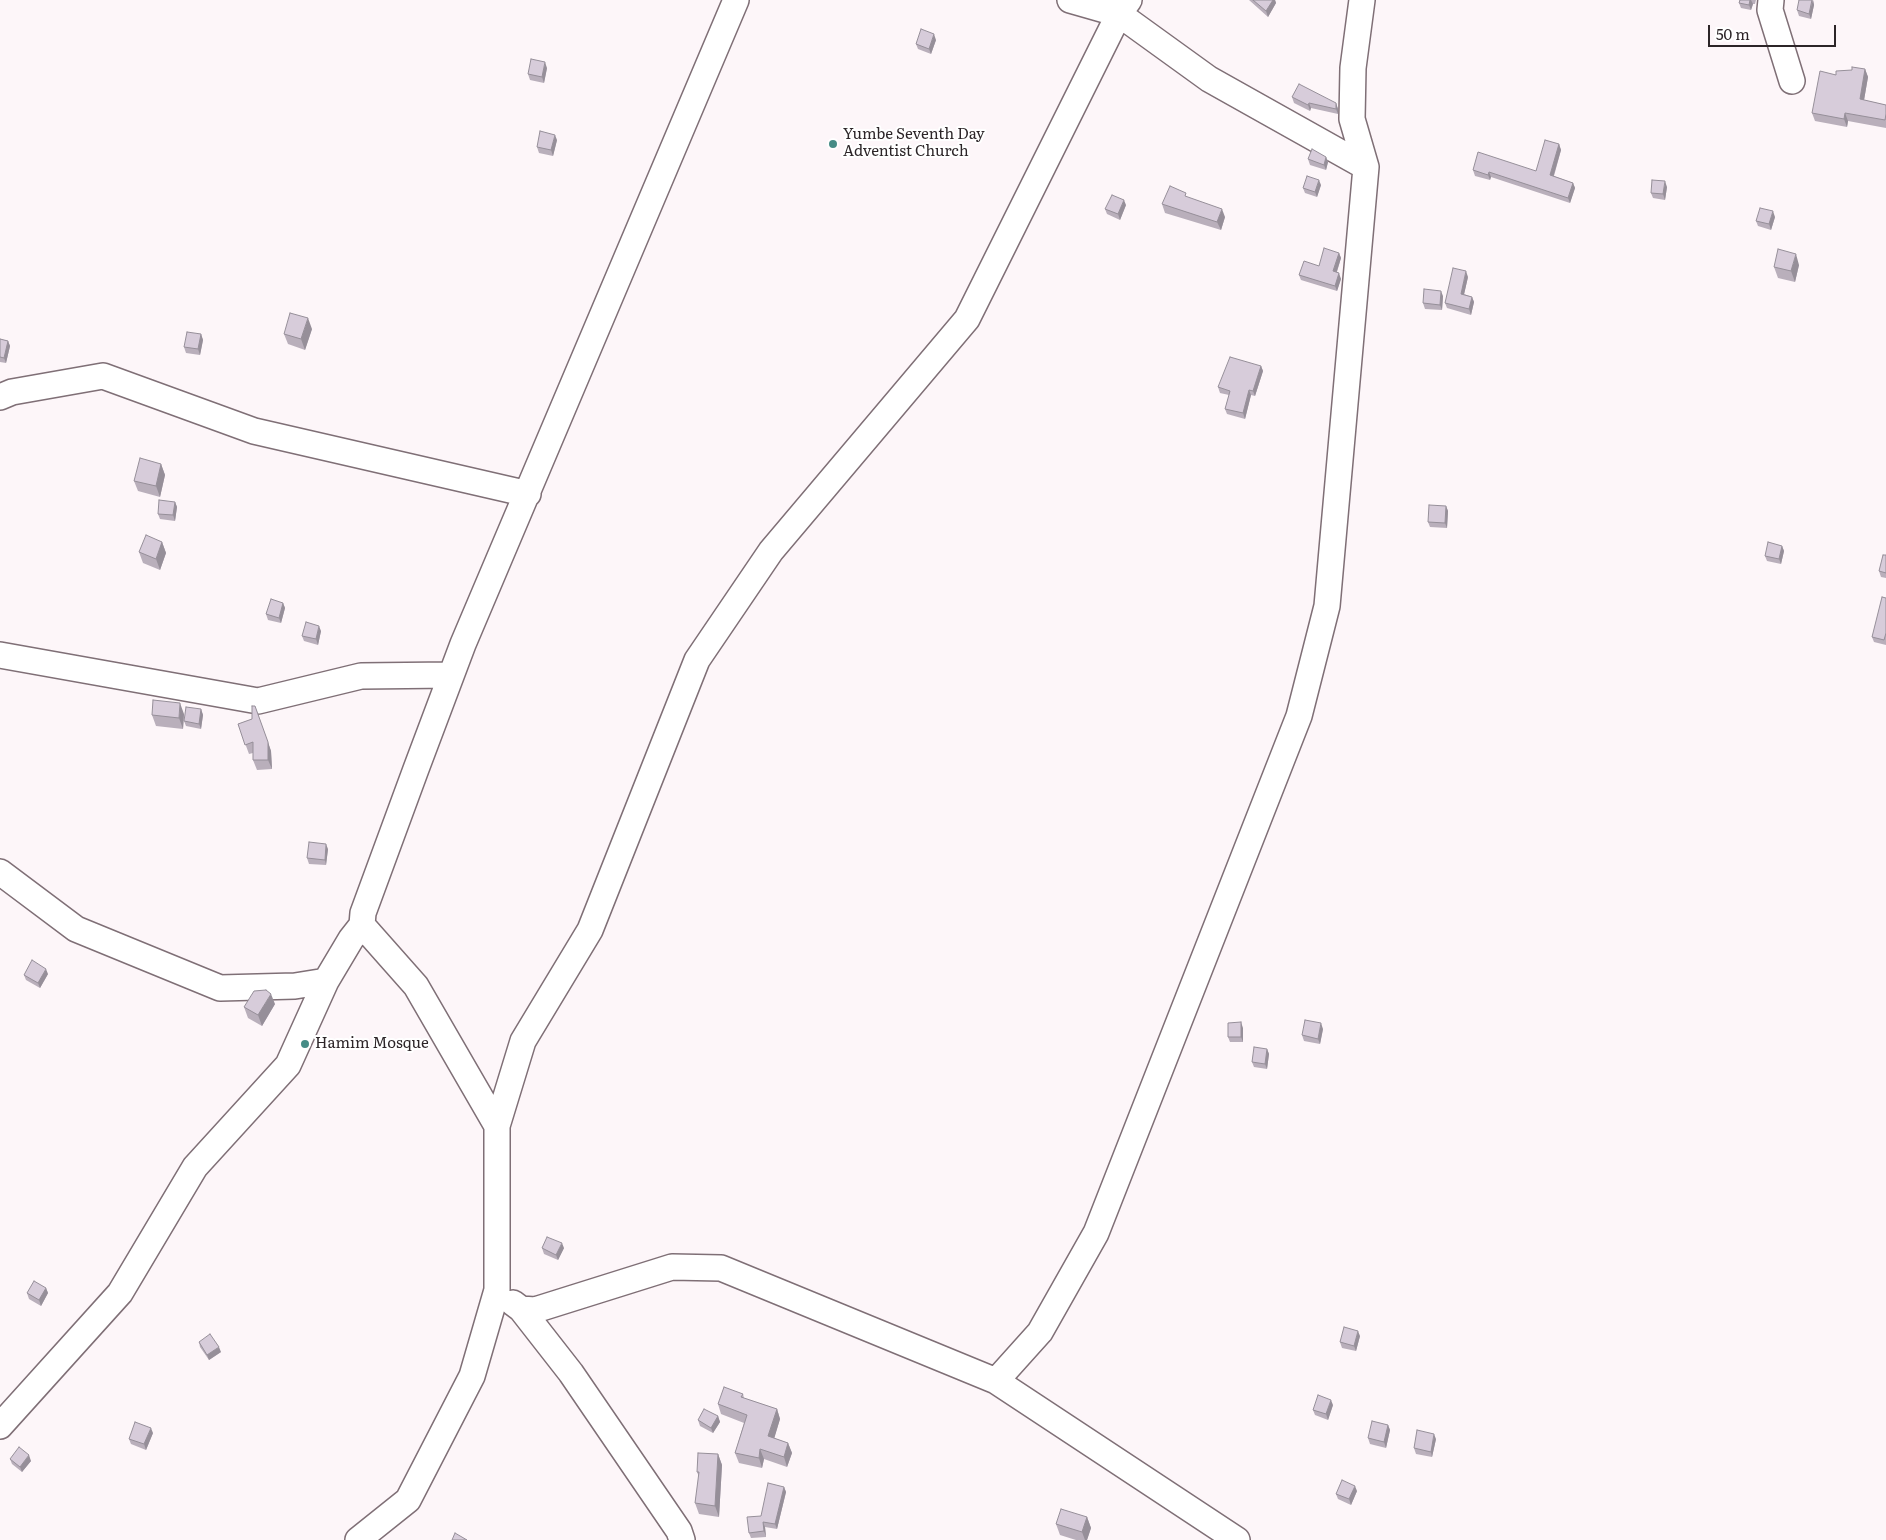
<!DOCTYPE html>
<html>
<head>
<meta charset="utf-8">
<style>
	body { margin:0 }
	#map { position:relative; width:1886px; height:1540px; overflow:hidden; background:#fdf6f9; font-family:Literata,serif }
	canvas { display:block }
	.scale { position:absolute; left:1708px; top:25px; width:128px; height:22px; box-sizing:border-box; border:2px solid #2c2528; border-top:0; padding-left:6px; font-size:15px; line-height:18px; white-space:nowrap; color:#2c2528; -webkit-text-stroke:4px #fff; paint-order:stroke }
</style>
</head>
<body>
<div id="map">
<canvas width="1886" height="1540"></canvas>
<div class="scale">50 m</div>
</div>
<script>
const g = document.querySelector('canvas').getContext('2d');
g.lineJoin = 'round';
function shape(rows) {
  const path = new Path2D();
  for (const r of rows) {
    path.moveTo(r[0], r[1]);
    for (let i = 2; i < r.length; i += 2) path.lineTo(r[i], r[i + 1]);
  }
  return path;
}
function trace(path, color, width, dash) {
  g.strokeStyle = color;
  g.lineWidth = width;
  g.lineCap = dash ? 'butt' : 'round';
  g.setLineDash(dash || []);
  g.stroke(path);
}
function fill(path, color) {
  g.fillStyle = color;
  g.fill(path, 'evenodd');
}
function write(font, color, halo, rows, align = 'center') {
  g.font = font + ' Literata,serif';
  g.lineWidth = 4;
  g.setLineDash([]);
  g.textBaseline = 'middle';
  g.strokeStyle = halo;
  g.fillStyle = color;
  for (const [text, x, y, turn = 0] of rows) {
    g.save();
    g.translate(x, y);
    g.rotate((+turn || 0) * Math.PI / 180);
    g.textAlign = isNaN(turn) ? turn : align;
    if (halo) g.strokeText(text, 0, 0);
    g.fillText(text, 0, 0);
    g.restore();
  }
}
const minor = shape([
	[1070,0,1119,14,1209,79,1366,167],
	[1771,0,1770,10,1792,81],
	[0,397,12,392,103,376,254,431,528,494],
	[0,655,258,701,361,676,451,675],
	[0,872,76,929,220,988,295,986,326,981],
	[497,1126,523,1041,590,930,697,660,771,551,967,319,1119,14,1129,0],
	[513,1303,521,1309,571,1373,679,1531,682,1540],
	[521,1309,535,1310,672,1267,721,1268,996,1381,1237,1540],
	[996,1381,1040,1332,1096,1233,1299,716,1327,606,1366,167,1352,119,1353,68,1362,0],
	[0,1426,120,1293,195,1167,288,1065,326,981,351,939,362,925,363,913,416,769,463,644,736,0],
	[358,1540,408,1500,472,1376,497,1290,497,1126,416,986,362,925]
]);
const wall = shape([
	[1249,0,1275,0,1276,3,1268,17],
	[1740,0,1756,0,1755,4,1753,4,1751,10,1741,8,1739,3],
	[1813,0,1814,5,1811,19,1799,16,1797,10],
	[936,40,931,54,918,49,916,44],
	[547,68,544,83,530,80,528,74],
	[1865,69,1868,77,1864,100,1886,105,1886,128,1848,121,1847,127,1815,121,1812,113,1836,75],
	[1292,97,1336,103,1338,109,1338,114,1311,108,1310,111,1294,103],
	[557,140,553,156,539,153,537,147],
	[1559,144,1561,150,1554,176,1573,183,1575,188,1570,203,1491,177,1490,180,1475,176,1473,170,1536,171],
	[1326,157,1328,162,1326,170,1310,165,1308,159],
	[1321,185,1317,197,1305,193,1303,188],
	[1667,187,1665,200,1653,198,1651,193],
	[1162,204,1225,217,1221,230,1165,213],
	[1126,205,1120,220,1107,214,1105,209],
	[1775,217,1771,230,1758,226,1756,221],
	[1339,253,1341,258,1337,272,1341,279,1337,291,1301,280,1299,275,1319,266],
	[1799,265,1795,282,1778,278,1774,267],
	[1468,277,1464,294,1472,297,1474,302,1471,315,1447,308,1445,303],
	[1443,296,1442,310,1425,309,1423,303],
	[312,329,305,350,288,344,284,334],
	[201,334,203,340,200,355,186,353,184,347],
	[0,339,8,341,10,346,6,363,0,362],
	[1261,366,1263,371,1255,396,1251,395,1245,419,1227,414,1225,409,1229,395,1220,393,1218,387],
	[161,464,165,475,160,497,138,491,134,481],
	[175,502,177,507,175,521,160,519,158,514],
	[1446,506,1448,511,1447,528,1430,527,1428,522],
	[162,542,166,553,160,570,143,563,139,552],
	[1782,546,1784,551,1781,564,1767,561,1765,556],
	[1886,555,1886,578,1881,577,1879,571],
	[1886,598,1886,645,1874,642,1872,637],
	[283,603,285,608,281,623,268,620,266,614],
	[321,631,318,645,304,641,302,636],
	[255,706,271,751,272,769,257,770,253,760,253,753,249,754,238,724,252,719],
	[201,709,203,715,201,729,186,726,184,721],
	[184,714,183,729,156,726,152,715],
	[328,849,326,865,309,864,307,858],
	[48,974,40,988,26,980,24,975],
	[275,1004,262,1026,248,1018,244,1007],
	[1243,1028,1243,1042,1230,1042,1228,1037],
	[1323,1029,1320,1044,1304,1041,1302,1035],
	[1267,1049,1269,1054,1267,1069,1254,1067,1252,1062],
	[542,1248,564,1248,558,1260,544,1254],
	[46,1288,48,1293,41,1306,29,1299,27,1293],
	[1360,1336,1356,1351,1342,1348,1340,1342],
	[199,1342,221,1352,209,1360,200,1347],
	[743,1394,744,1398,777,1409,780,1419,774,1438,788,1443,792,1453,787,1467,764,1459,762,1468,739,1463,735,1453,744,1423,721,1414,718,1404],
	[1333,1405,1328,1420,1315,1415,1313,1410],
	[718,1416,720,1422,713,1433,700,1426,698,1420],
	[1388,1425,1390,1430,1386,1448,1370,1444,1368,1438],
	[153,1433,146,1450,131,1444,129,1439],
	[1436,1439,1432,1457,1416,1454,1414,1448],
	[718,1454,722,1465,719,1517,699,1514,695,1503,699,1477,697,1472],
	[10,1459,31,1461,22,1472,12,1464],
	[784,1487,786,1492,777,1529,765,1527,766,1537,751,1538,749,1533],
	[1357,1491,1351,1505,1338,1499,1336,1494],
	[1087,1517,1091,1528,1087,1540,1076,1540,1060,1535,1056,1524]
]);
const shadedWall = shape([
	[1273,0,1275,0,1276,3,1268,17,1266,11],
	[1750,0,1751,0,1753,4,1751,10,1749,5],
	[1813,0,1814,5,1811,19,1809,14],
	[934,34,936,40,931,54,929,49],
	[545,62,547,68,544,83,542,77],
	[1865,69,1868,77,1863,106,1860,99],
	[1309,103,1311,108,1310,111,1308,105],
	[1336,103,1338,109,1338,114,1336,109],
	[1845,113,1848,121,1847,127,1844,119],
	[555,135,557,140,553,156,551,150],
	[1559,144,1561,150,1552,181,1550,175],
	[1326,157,1328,162,1326,170,1324,165],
	[1489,172,1491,177,1490,180,1488,175],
	[1319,180,1321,185,1317,197,1315,192],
	[1665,181,1667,187,1665,200,1663,194],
	[1573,183,1575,188,1570,203,1568,198],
	[1124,200,1126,205,1120,220,1118,214],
	[1222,209,1225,217,1221,230,1217,222],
	[1773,211,1775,217,1771,230,1769,224],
	[1339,253,1341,258,1335,277,1333,271],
	[1796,254,1799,265,1795,282,1791,271],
	[1466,271,1468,277,1463,299,1461,294],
	[1339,273,1341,279,1337,291,1335,286],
	[1441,291,1443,296,1442,310,1440,305],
	[1472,297,1474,302,1471,315,1469,309],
	[308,318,312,329,305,350,301,339],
	[201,334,203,340,200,355,198,349],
	[8,341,10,346,6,363,4,358],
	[1261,366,1263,371,1255,396,1253,391],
	[1249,390,1251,395,1245,419,1243,413],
	[161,464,165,475,160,497,156,486],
	[175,502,177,507,175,521,173,515],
	[1446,506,1448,511,1447,528,1445,523],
	[162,542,166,553,160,570,156,559],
	[1782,546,1784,551,1781,564,1779,559],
	[283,603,285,608,281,623,279,618],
	[319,626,321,631,318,645,316,639],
	[180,703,184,714,183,729,179,718],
	[201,709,203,715,201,729,199,724],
	[268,742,271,751,272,769,268,760],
	[326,844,328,849,326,865,325,860],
	[46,969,48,974,40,988,38,983],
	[271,994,275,1004,262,1026,258,1015],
	[1241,1022,1243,1028,1243,1042,1241,1037],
	[1321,1023,1323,1029,1320,1044,1318,1039],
	[1267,1049,1269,1054,1267,1069,1265,1064],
	[562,1243,564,1248,558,1260,556,1255],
	[46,1288,48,1293,41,1306,39,1300],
	[1358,1331,1360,1336,1356,1351,1354,1346],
	[219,1347,221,1352,209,1360,207,1355],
	[1331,1400,1333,1405,1328,1420,1326,1414],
	[777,1409,780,1419,772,1446,768,1436],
	[718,1416,720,1422,713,1433,711,1428],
	[1388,1425,1390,1430,1386,1448,1384,1442],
	[151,1428,153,1433,146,1450,144,1444],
	[1434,1434,1436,1439,1432,1457,1431,1452],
	[788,1443,792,1453,787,1467,784,1457],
	[760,1449,764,1459,762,1468,759,1458],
	[718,1454,722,1465,719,1517,715,1506],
	[29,1455,31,1461,22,1472,20,1467],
	[1355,1486,1357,1491,1351,1505,1349,1499],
	[784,1487,786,1492,777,1529,775,1524],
	[1087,1517,1091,1528,1087,1540,1085,1540,1082,1532],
	[763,1522,765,1527,766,1537,764,1531]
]);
const building = shape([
	[1253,0,1273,0,1266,11,1253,0],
	[1740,0,1750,0,1749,5,1739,3,1740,0],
	[1799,0,1812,0,1809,14,1797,10,1799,0],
	[921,29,934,34,929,49,916,44,921,29],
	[531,59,545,62,542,77,528,74,531,59],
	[1852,67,1865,69,1860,99,1886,105,1886,114,1885,120,1845,113,1844,119,1812,113,1820,71,1836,75,1836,71,1852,70,1852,67],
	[1299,84,1336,103,1336,109,1309,103,1308,105,1292,97,1299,84],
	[540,131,555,135,551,150,537,147,540,131],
	[1545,140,1559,144,1550,175,1573,183,1568,198,1489,172,1488,175,1473,170,1478,152,1536,171,1545,140],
	[1312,149,1326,157,1324,165,1308,159,1312,149],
	[1307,176,1319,180,1315,192,1303,188,1307,176],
	[1652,180,1665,181,1663,194,1651,193,1652,180],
	[1170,186,1186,193,1185,196,1222,209,1217,222,1162,204,1170,186],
	[1112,195,1124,200,1118,214,1105,209,1112,195],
	[1760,208,1773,211,1769,224,1756,221,1760,208],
	[1324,248,1339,253,1333,271,1339,273,1335,286,1299,275,1304,261,1319,266,1324,248],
	[1778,249,1796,254,1791,271,1774,267,1778,249],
	[1453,268,1466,271,1461,294,1472,297,1469,309,1445,303,1453,268],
	[1424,289,1441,291,1440,305,1423,303,1424,289],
	[290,313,308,318,301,339,284,334,290,313],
	[187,332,201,334,198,349,184,347,187,332],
	[0,339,8,341,4,358,0,357,0,339],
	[1230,357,1261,366,1253,391,1249,390,1243,413,1225,409,1230,391,1218,387,1230,357],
	[140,458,161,464,156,486,134,481,140,458],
	[159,500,175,502,173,515,158,514,159,500],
	[1429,505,1446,506,1445,523,1428,522,1429,505],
	[146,535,162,542,156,559,139,552,146,535],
	[1768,542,1782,546,1779,559,1765,556,1768,542],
	[1883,555,1886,555,1886,573,1879,571,1883,555],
	[1882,597,1886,598,1886,633,1884,640,1872,637,1882,597],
	[271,599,283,603,279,618,266,614,271,599],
	[306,622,319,626,316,639,302,636,306,622],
	[153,700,180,703,179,718,152,715,153,700],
	[252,706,255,706,268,742,268,760,253,760,253,742,245,745,238,724,252,719,252,706],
	[186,707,201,709,199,724,184,721,186,707],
	[309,842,326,844,325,860,307,858,309,842],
	[32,960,46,969,38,983,24,975,32,960],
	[266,990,271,994,258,1015,244,1007,254,991,266,990],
	[1305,1020,1321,1023,1318,1039,1302,1035,1305,1020],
	[1241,1022,1241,1037,1228,1037,1228,1023,1241,1022],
	[1254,1047,1267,1049,1265,1064,1252,1062,1254,1047],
	[547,1237,562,1243,556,1255,542,1248,547,1237],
	[34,1281,46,1288,39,1300,27,1293,34,1281],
	[1344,1327,1358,1331,1354,1346,1340,1342,1344,1327],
	[210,1334,219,1347,207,1355,199,1342,210,1334],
	[724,1387,743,1394,741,1397,777,1409,768,1436,788,1443,784,1457,760,1449,759,1458,735,1453,747,1415,718,1404,724,1387],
	[1318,1395,1331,1400,1326,1414,1313,1410,1318,1395],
	[704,1409,718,1416,711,1428,698,1420,704,1409],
	[1372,1421,1388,1425,1384,1442,1368,1438,1372,1421],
	[135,1422,151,1428,144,1444,129,1439,135,1422],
	[1417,1430,1434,1434,1431,1452,1414,1448,1417,1430],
	[19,1447,29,1455,20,1467,10,1459,19,1447],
	[698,1453,718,1454,715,1506,695,1503,699,1472,697,1472,698,1453],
	[1342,1480,1355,1486,1349,1499,1336,1494,1342,1480],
	[768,1483,784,1487,775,1524,763,1522,764,1531,749,1533,747,1517,761,1516,768,1483],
	[1061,1509,1087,1517,1082,1532,1056,1524,1061,1509],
	[455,1533,467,1540,452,1540,455,1533]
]);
const markers = [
	[833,144,5,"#468c86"],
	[305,1044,5,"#468c86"]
];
const poiNames = [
	["Yumbe Seventh Day",843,135],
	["Adventist Church",843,152],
	["Hamim Mosque",315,1044]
];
trace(minor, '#7f6f76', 28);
trace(minor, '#fff', 25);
fill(wall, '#b9afbb');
fill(shadedWall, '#968f99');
fill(building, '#d7ccda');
trace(building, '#968f99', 1);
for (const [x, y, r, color] of markers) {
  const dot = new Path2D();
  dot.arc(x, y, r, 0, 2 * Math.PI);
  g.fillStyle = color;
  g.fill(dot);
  trace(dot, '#fff', 2);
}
write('15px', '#2c2528', '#fff', poiNames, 'left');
</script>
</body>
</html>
